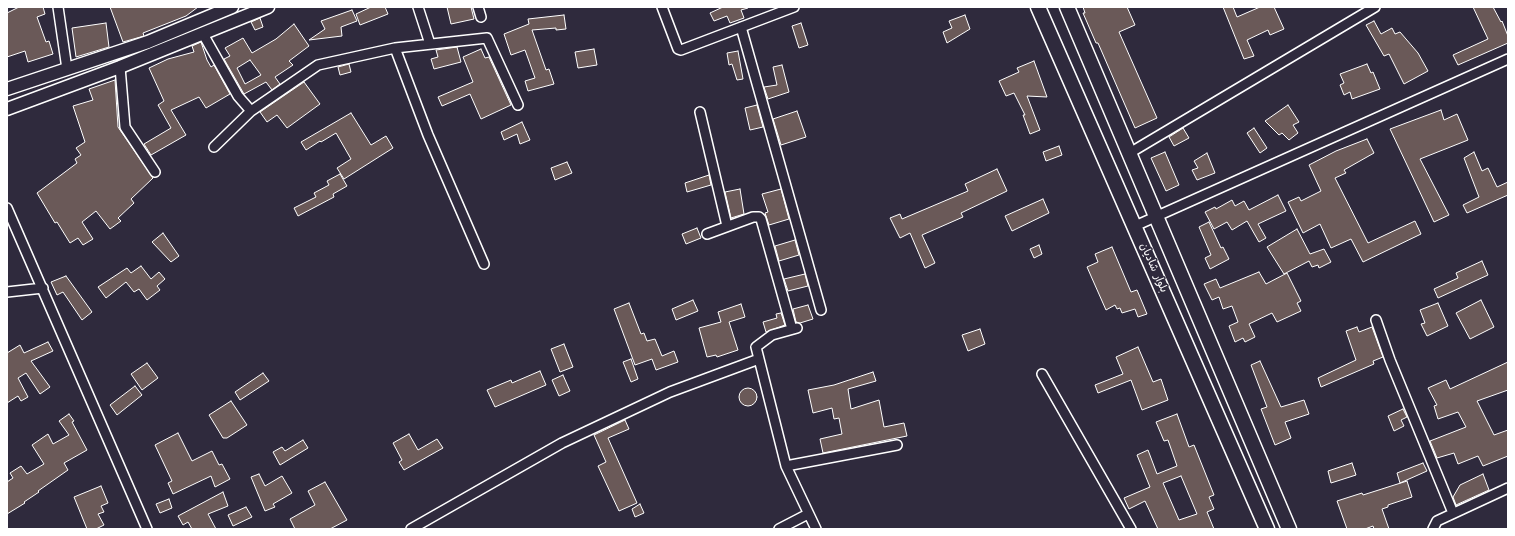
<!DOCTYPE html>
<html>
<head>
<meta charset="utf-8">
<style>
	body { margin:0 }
	#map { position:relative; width:1515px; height:536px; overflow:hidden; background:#2f2a3d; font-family:"Architects Daughter",sans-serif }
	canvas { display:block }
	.frame { position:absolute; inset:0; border:8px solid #fff; pointer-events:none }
</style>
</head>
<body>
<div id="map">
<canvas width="1515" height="536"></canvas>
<div class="frame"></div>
</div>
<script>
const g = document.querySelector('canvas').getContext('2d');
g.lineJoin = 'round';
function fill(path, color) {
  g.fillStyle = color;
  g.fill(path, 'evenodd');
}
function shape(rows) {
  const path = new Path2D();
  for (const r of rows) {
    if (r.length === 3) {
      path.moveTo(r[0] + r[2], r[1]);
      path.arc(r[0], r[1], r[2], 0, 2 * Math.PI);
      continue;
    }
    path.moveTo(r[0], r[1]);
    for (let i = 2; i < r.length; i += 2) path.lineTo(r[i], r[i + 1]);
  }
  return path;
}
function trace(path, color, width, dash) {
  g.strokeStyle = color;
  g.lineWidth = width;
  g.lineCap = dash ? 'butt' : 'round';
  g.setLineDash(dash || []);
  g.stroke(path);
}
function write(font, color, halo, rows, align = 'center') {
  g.font = font + ' "Architects Daughter","Playpen Sans Arabic",sans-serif';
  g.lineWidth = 3;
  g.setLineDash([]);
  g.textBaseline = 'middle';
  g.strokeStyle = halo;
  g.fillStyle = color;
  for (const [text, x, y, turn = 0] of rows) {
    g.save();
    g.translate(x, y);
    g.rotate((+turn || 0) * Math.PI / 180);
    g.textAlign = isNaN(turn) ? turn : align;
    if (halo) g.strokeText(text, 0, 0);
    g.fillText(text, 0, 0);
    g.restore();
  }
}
const building = shape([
	[19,7,43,7,45,14,37,17,46,42,49,41,53,54,28,62,25,51,7,57,7,13,19,7],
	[110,7,198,7,186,16,143,33,144,36,123,42,110,7],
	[371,7,385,7,388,14,360,25,356,14,371,7],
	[447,7,471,7,474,19,451,24,447,7],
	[723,7,748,7,748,8,741,10,744,18,730,23,727,16,714,21,710,13,723,7],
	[1083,7,1127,7,1135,25,1119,32,1157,118,1135,128,1098,43,1096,43,1083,13,1085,13,1083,7],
	[1223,7,1233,7,1237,17,1260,7,1274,7,1284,29,1270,35,1268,30,1247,40,1254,56,1244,59,1223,7],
	[1473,7,1493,7,1501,22,1502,21,1508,36,1508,43,1458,65,1453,55,1488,39,1473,7],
	[352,10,357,21,341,27,342,36,309,40,325,29,321,21,352,10],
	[564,15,566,29,556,30,556,28,532,30,546,70,549,69,554,84,528,91,525,81,535,78,525,50,511,55,504,34,529,24,528,19,564,15],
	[965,15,970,29,947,43,943,32,952,28,949,21,965,15],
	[260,18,263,27,255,30,251,22,260,18],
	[1374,21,1381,34,1392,28,1395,34,1400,32,1418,53,1428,71,1404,84,1389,54,1384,56,1366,25,1374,21],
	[106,23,109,47,76,57,72,28,106,23],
	[801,23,808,45,799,48,792,26,801,23],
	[294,24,309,46,289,61,293,65,275,77,280,84,272,90,266,82,244,94,224,59,230,56,225,48,243,38,252,53,276,39,294,24],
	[250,60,261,75,245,84,237,68,250,60],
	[201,42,207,60,211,67,214,65,230,94,206,108,199,97,171,110,186,135,151,155,144,144,171,128,158,105,164,101,149,68,168,59,194,52,192,46,201,42],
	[457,47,461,62,434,69,431,59,438,57,436,50,457,47],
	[481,49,485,58,489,57,511,105,481,119,470,94,442,106,438,97,473,82,463,57,481,49],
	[594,49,597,65,578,68,575,52,594,49],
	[738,51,743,79,737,80,732,64,729,65,727,53,738,51],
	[1034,61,1047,97,1027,96,1040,130,1030,134,1023,115,1025,115,1014,93,1006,96,999,81,1019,72,1017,68,1034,61],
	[349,64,351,72,340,75,338,67,349,64],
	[1367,64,1371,73,1373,72,1380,89,1352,99,1350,92,1344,95,1340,85,1344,83,1340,74,1367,64],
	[782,65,789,92,768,99,764,87,777,85,773,67,782,65],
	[115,80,118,127,153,178,131,199,134,203,118,218,121,221,110,229,96,211,82,222,93,239,83,245,78,238,70,243,57,222,55,223,37,193,77,163,75,159,81,155,76,148,85,142,73,106,93,100,89,89,115,80],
	[304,82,320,104,287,128,277,115,267,122,260,112,304,82],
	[757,105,763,127,750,130,745,108,757,105],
	[1288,105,1299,122,1293,125,1298,133,1289,140,1282,133,1279,135,1265,121,1288,105],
	[1441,110,1444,120,1457,114,1468,140,1420,159,1449,215,1434,222,1390,129,1441,110],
	[797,111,806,137,781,145,773,119,797,111],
	[351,113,371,145,386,136,393,148,344,179,337,168,351,159,336,133,321,142,320,141,306,150,301,142,351,113],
	[522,122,530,140,520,144,517,134,504,140,501,132,522,122],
	[1183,128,1189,138,1174,146,1169,137,1183,128],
	[1254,128,1267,148,1260,153,1247,133,1254,128],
	[1367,139,1374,153,1344,170,1346,173,1335,178,1368,243,1415,221,1421,234,1363,262,1351,239,1331,248,1320,224,1303,233,1288,202,1299,197,1301,201,1321,191,1309,165,1336,151,1367,139],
	[1059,146,1062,155,1046,161,1043,152,1059,146],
	[1165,152,1179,185,1166,191,1151,158,1165,152],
	[1474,152,1482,171,1488,168,1497,187,1508,182,1508,195,1467,213,1463,205,1479,197,1464,158,1474,152],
	[1207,153,1215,173,1197,180,1192,170,1198,168,1194,161,1207,153],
	[567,162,572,173,555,180,551,168,567,162],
	[997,169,1007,191,961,213,963,217,922,235,935,263,925,268,910,233,900,238,890,218,900,214,902,219,968,191,965,184,997,169],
	[340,174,347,186,333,194,334,197,298,216,294,208,316,197,314,193,329,185,327,181,340,174],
	[709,175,711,185,687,192,685,183,709,175],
	[740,189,744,214,731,218,725,192,740,189],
	[781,189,789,219,769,225,765,213,768,212,762,194,781,189],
	[1278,195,1286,211,1258,224,1266,238,1259,242,1247,221,1232,230,1227,222,1214,229,1205,212,1215,207,1216,209,1232,200,1235,206,1244,201,1249,210,1278,195],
	[1043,199,1049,213,1012,231,1005,216,1043,199],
	[1209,222,1221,248,1223,247,1229,259,1210,269,1205,258,1211,255,1199,227,1209,222],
	[697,228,701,238,686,244,682,234,697,228],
	[1297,229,1310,254,1324,249,1331,262,1319,268,1318,265,1312,267,1309,261,1284,274,1267,247,1297,229],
	[163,233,179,256,171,262,152,242,163,233],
	[795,240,799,255,779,261,775,246,795,240],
	[1039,245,1042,254,1034,258,1030,249,1039,245],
	[1112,247,1131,292,1137,290,1147,314,1138,317,1135,309,1122,313,1120,308,1117,309,1115,305,1106,310,1087,267,1098,262,1095,254,1112,247],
	[1482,261,1488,275,1438,298,1434,289,1458,278,1456,273,1482,261],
	[141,266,151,279,159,272,165,279,157,286,160,290,147,300,139,289,134,292,126,282,106,298,98,287,127,268,131,273,141,266],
	[1259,272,1266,284,1287,273,1301,301,1297,303,1301,311,1277,322,1272,313,1249,324,1255,337,1245,342,1243,338,1235,342,1229,326,1238,322,1232,306,1223,309,1219,297,1212,300,1204,284,1216,279,1220,288,1259,272],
	[805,274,808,286,788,291,784,279,805,274],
	[66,276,92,312,82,320,63,292,57,295,51,282,66,276],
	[693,300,698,311,676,320,672,309,693,300],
	[1481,300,1494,327,1470,339,1456,313,1481,300],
	[629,303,641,334,644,333,647,341,655,339,662,356,674,351,678,362,656,370,652,359,635,365,614,309,629,303],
	[1438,303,1448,326,1427,336,1421,324,1425,323,1420,310,1438,303],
	[741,304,745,317,729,322,738,350,717,357,716,355,707,357,699,328,721,322,718,312,741,304],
	[808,305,813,319,800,323,796,322,793,309,808,305],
	[781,313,785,325,766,332,763,322,777,318,776,314,781,313],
	[1357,327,1359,332,1372,327,1383,357,1373,361,1374,364,1321,387,1318,378,1356,360,1346,331,1357,327],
	[980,329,985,344,968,351,962,335,980,329],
	[48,342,53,351,31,361,50,387,40,394,26,373,18,378,28,397,21,401,18,396,7,403,7,353,20,345,24,353,48,342],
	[564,344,573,367,560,372,551,349,564,344],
	[1138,347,1153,382,1161,379,1168,400,1142,410,1131,380,1098,393,1095,385,1123,374,1116,357,1138,347],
	[631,359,638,379,631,382,623,362,631,359],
	[1260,361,1281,407,1304,400,1309,414,1285,422,1291,438,1275,445,1261,409,1267,407,1251,365,1260,361],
	[1508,362,1508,390,1477,401,1494,435,1508,430,1508,456,1483,466,1478,456,1458,464,1454,453,1437,458,1430,441,1466,427,1458,412,1438,419,1434,406,1437,405,1428,388,1446,380,1450,389,1508,362],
	[147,363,158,378,142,390,131,374,147,363],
	[540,371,546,385,495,407,487,390,511,380,512,383,540,371],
	[873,372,876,381,848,389,851,409,879,400,884,427,904,423,907,436,823,453,820,439,842,434,839,418,834,419,832,408,813,413,808,390,834,385,873,372],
	[263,373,269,381,240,400,235,392,263,373],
	[563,375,570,391,559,396,552,380,563,375],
	[135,386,142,395,117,415,110,405,135,386],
	[748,397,9],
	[231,401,247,425,227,438,223,438,209,415,231,401],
	[1403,409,1407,417,1401,420,1404,426,1394,431,1388,416,1403,409],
	[69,414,74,421,72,422,87,450,64,463,68,470,38,491,39,492,24,502,25,503,7,514,7,482,13,478,10,473,21,466,27,474,44,464,32,445,48,434,53,444,69,435,59,421,69,414],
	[1177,414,1189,447,1194,445,1214,495,1209,497,1214,509,1207,512,1214,529,1158,529,1145,501,1129,509,1124,498,1150,487,1137,455,1148,450,1157,474,1177,466,1168,440,1164,441,1156,422,1177,414],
	[1181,476,1197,514,1179,520,1163,483,1181,476],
	[625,420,629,429,608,438,637,503,619,511,598,466,606,462,594,435,625,420],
	[178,433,192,461,212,451,219,465,222,464,230,479,215,487,211,476,173,494,168,483,172,481,155,445,178,433],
	[409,434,418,450,437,439,443,448,404,470,399,462,402,460,393,443,409,434],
	[303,440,308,448,280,465,273,452,282,447,285,451,303,440],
	[1352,463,1356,475,1331,483,1328,471,1352,463],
	[1423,463,1427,471,1400,483,1397,473,1423,463],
	[259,474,265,486,282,476,292,493,273,504,275,507,265,511,251,477,259,474],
	[1483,474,1489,490,1456,505,1453,497,1460,485,1483,474],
	[1407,481,1412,497,1388,505,1388,507,1382,509,1389,529,1374,529,1373,526,1365,529,1347,529,1337,501,1362,493,1363,495,1407,481],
	[325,482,347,520,330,529,295,529,290,519,315,505,308,491,325,482],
	[101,486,108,503,101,506,104,512,98,514,104,525,96,529,87,529,74,497,101,486],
	[223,492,228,506,208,514,216,529,192,529,188,522,183,525,178,516,223,492],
	[169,499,172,508,160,513,156,504,169,499],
	[640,504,644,513,635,517,632,509,640,504],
	[246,507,252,517,233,526,228,515,246,507]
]);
const street = shape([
	[58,7,67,69],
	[418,7,430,44],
	[478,7,481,17],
	[662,7,678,49,681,50,794,7],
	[741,27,821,310],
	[203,34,238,96,251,111],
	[395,48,428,135,484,264],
	[120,67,125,127,155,172],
	[700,112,727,226],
	[214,147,251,111,318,65,395,48,487,38,518,105],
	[1128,154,1375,7],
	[7,208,147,529],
	[1135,226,1508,59],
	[707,234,753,217,759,217,761,219,792,329],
	[7,292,43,288],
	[1376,320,1390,360,1453,513],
	[797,328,772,335,756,347,786,466,816,529],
	[1042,374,1131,529],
	[786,466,897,445],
	[411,529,562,443,670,392,759,359],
	[779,529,808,514],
	[1433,529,1437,521,1508,488]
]);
const secondary = shape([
	[7,89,148,42,232,7],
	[7,109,120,67,268,7]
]);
const primary = shape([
	[1038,7,1267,529],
	[1067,7,1289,529]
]);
const streetNames = [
	["بلوار شادیان",1153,268,66]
];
fill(building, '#6a5958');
trace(building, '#fff', 1);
trace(street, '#fff', 12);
trace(secondary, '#fff', 15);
trace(primary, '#fff', 17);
trace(street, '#2f2a3d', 9);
trace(secondary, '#2f2a3d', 12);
trace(primary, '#2f2a3d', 14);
write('11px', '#fff', '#2f2a3d', streetNames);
</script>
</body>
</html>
